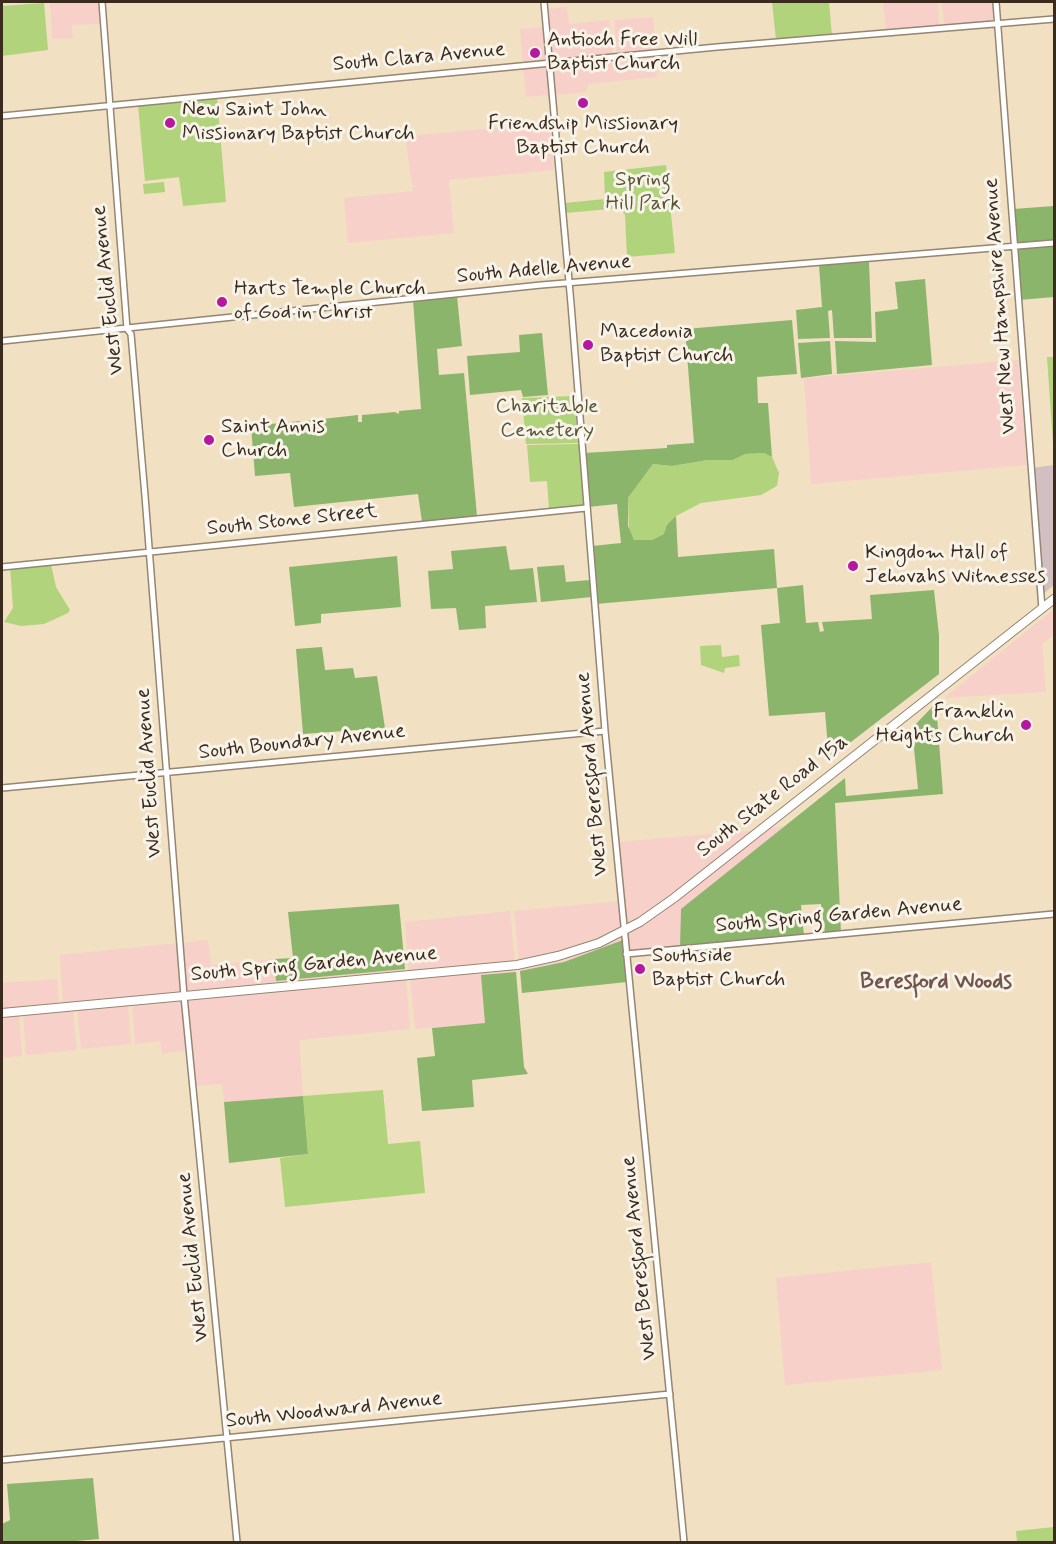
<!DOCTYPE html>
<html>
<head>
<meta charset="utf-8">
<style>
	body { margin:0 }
	#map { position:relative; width:1056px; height:1544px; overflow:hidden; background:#f1e0c2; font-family:Mynerve,sans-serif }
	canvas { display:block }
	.frame { position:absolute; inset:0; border:3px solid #3b2a1e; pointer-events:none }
</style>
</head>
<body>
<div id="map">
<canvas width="1056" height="1544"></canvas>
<div class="frame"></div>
</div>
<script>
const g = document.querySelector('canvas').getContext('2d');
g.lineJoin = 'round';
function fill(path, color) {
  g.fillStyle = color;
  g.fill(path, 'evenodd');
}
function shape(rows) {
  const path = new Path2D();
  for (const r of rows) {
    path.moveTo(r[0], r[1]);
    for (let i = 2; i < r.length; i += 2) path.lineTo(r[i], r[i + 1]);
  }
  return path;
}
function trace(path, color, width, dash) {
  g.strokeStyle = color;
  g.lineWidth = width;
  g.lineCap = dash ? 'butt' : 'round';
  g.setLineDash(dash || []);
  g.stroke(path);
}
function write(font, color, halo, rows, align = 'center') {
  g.font = font + ' Mynerve,sans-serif';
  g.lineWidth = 6;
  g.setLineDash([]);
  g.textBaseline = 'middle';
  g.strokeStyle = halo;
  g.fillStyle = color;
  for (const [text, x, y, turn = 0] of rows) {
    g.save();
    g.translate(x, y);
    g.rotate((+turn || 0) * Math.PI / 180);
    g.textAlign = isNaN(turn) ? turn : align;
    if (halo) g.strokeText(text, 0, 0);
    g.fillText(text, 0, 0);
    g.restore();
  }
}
const built = shape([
	[50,2,99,2,101,24,72,25,73,38,52,39],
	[542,2,547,61,523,63,520,29,543,27],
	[883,2,938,2,939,27,886,31],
	[942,2,994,2,996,22,944,26],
	[567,7,569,24,609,20,613,55,551,60,547,9],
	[653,17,655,51,617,55,614,20],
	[655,55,657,77,588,84,586,92,554,95,552,64],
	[547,64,550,95,526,97,523,67],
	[550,123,554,170,449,180,454,233,348,243,344,198,413,191,405,136],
	[1018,360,1027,465,811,484,804,378],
	[1054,609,1054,635,1042,644,1046,692,944,698],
	[785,826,759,848,680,947,628,952,627,931,766,829],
	[758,830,673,897,626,927,618,842],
	[620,901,622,929,584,946,519,962,514,911],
	[510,911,515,963,409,973,405,922],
	[401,922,405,973,186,993,182,943,208,940,211,965,274,959,276,981,279,981,404,969],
	[622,934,623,940,602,949,564,962,520,971,519,966],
	[178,943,181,994,63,1005,60,955],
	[515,967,516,972,481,976,486,1023,415,1029,410,977],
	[406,977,410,1029,299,1040,303,1096,224,1102,222,1084,195,1086,186,997],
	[57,979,59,1006,2,1011,2,983],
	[182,998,187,1050,162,1054,160,1041,135,1044,132,1002],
	[128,1003,131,1044,81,1049,77,1008],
	[73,1008,77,1050,26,1055,23,1013],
	[19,1013,22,1056,2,1058,2,1015],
	[931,1262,942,1370,785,1385,776,1278]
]);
const industrial = shape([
	[1054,465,1054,585,1043,594,1032,468]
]);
const green = shape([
	[772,2,829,2,832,36,776,40],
	[44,3,48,50,2,56,2,6],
	[217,97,226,202,183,206,179,177,145,181,138,105],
	[666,165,675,253,627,257,625,215,620,208,566,213,565,203,605,199,604,172],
	[164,182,165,192,144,194,143,184],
	[1047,357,1054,357,1054,458],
	[574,396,578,443,526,444,522,398],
	[579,444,584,506,549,510,547,481,530,482,527,445],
	[764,453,772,457,779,473,777,486,761,495,701,503,676,516,664,534,652,540,641,542,634,540,629,534,628,498,653,464,672,466,708,460,733,460,744,454],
	[51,564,56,587,70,610,68,613,44,624,21,626,4,622,13,608,10,567],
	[721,645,722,657,739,655,740,666,725,668,724,673,701,665,700,646],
	[383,1090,388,1144,420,1141,425,1193,285,1207,280,1158,308,1154,303,1096],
	[1054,1527,1054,1542,1017,1542,1016,1531]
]);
const forest = shape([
	[1054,206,1054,242,1015,246,1013,209],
	[1054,245,1054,297,1019,300,1015,249],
	[869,262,872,338,834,338,832,310,828,311,830,338,798,339,796,310,822,307,819,265],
	[925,279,932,365,837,374,835,341,876,342,875,312,898,309,895,282],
	[457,296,462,346,437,349,439,375,464,373,477,516,422,522,418,494,294,507,290,473,255,476,251,426,300,421,304,423,305,421,358,415,358,422,362,422,362,415,395,412,399,414,399,411,421,409,413,300],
	[792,320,797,374,757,377,758,403,768,403,772,457,764,453,745,454,733,460,708,460,672,466,653,464,628,498,628,526,634,540,652,540,664,534,667,525,676,516,678,557,774,549,777,588,803,585,806,623,818,622,820,632,824,631,822,622,872,619,870,595,934,590,939,635,939,674,829,759,825,712,769,716,761,625,780,623,777,588,596,604,592,546,621,543,617,504,588,507,584,453,667,448,667,445,694,443,685,329],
	[542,333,548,395,523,397,521,390,470,395,467,356,520,352,519,335],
	[830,341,832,374,801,378,798,343],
	[506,546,510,570,533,568,537,602,485,606,486,628,459,630,456,608,431,609,428,571,453,569,451,551],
	[397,556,401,607,321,614,321,623,295,626,289,567],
	[564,565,566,582,590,580,592,597,541,602,537,567],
	[322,647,325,670,353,668,355,678,377,676,385,728,303,734,296,649],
	[936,703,943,794,835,803,841,933,825,934,821,904,801,905,804,936,680,947,681,909,845,778,846,796,918,789,912,728],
	[399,904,405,969,276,981,274,959,293,958,288,912],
	[623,940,627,982,522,993,520,971,564,962],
	[516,972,524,1067,528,1074,472,1080,474,1107,422,1111,417,1058,435,1056,432,1028,485,1023,481,975],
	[303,1096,308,1154,229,1163,224,1102],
	[93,1478,99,1539,65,1542,2,1542,2,1524,10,1520,7,1484]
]);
const minor = shape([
	[102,2,127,329,131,334,145,496,184,996,237,1542],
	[544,2,571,304,605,731,684,1542],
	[996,2,1042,609],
	[2,116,717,47,1054,19],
	[2,341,541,285,1054,243],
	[2,567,586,508],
	[2,788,605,731],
	[626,954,1054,914],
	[2,1460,670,1394]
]);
const highway = shape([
	[2,1013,517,965,558,956,599,943,640,922,674,898,1054,599]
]);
const markers = [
	[535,53,6,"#b5179e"],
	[583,103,6,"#b5179e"],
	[170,123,6,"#b5179e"],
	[222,302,6,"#b5179e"],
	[588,345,6,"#b5179e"],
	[209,440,6,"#b5179e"],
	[853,566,6,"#b5179e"],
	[1026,725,6,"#b5179e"],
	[640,969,6,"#b5179e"]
];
const poiNames = [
	["Antioch Free Will",547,41],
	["Baptist Church",547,65],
	["New Saint John",182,111],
	["Missionary Baptist Church",182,135],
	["Friendship Missionary",583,125,"center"],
	["Baptist Church",583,149,"center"],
	["Harts Temple Church",234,290],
	["of God in Christ",234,314],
	["Macedonia",600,333],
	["Baptist Church",600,357],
	["Saint Annis",221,428],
	["Church",221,452],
	["Kingdom Hall of",865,554],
	["Jehovahs Witnesses",865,578],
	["Franklin",1014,713,"right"],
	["Heights Church",1014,737,"right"],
	["Southside",652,957],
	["Baptist Church",652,981]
];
const streetNames = [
	["South Clara Avenue",419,58,-5],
	["South Adelle Avenue",544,270,-5],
	["West Euclid Avenue",109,290,-96],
	["West New Hampshire Avenue",1001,306,-94],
	["South Stone Street",292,521,-6],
	["South Boundary Avenue",302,743,-6],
	["West Euclid Avenue",150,773,-94],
	["West Beresford Avenue",593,774,-95],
	["South State Road 15a",773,797,-38],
	["South Spring Garden Avenue",839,916,-5],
	["South Spring Garden Avenue",314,965,-5],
	["West Euclid Avenue",194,1257,-96],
	["West Beresford Avenue",640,1258,-96],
	["South Woodward Avenue",334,1411,-6]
];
const parkNames = [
	["Spring",643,181],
	["Hill Park",643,205],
	["Charitable",547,408],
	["Cemetery",547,432]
];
const neighbourhoodNames = [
	["Beresford Woods",936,983]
];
fill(built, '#f7d1c9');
fill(industrial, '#d2bfc1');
fill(green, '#b0d37c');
fill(forest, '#8cb56c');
trace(minor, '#968570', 8);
trace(highway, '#968570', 10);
trace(minor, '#fff', 5);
trace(highway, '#fff', 8);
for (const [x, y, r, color] of markers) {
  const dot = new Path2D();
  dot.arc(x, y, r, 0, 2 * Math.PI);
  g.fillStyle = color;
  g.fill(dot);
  trace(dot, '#f7f3e8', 2);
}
write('21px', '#3b2a1e', '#f7f3e8', poiNames, 'left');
write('21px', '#3b2a1e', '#f7f3e8', streetNames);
write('21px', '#585436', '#f7f3e8', parkNames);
write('bold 22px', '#72544b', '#f7f3e8', neighbourhoodNames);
</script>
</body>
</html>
